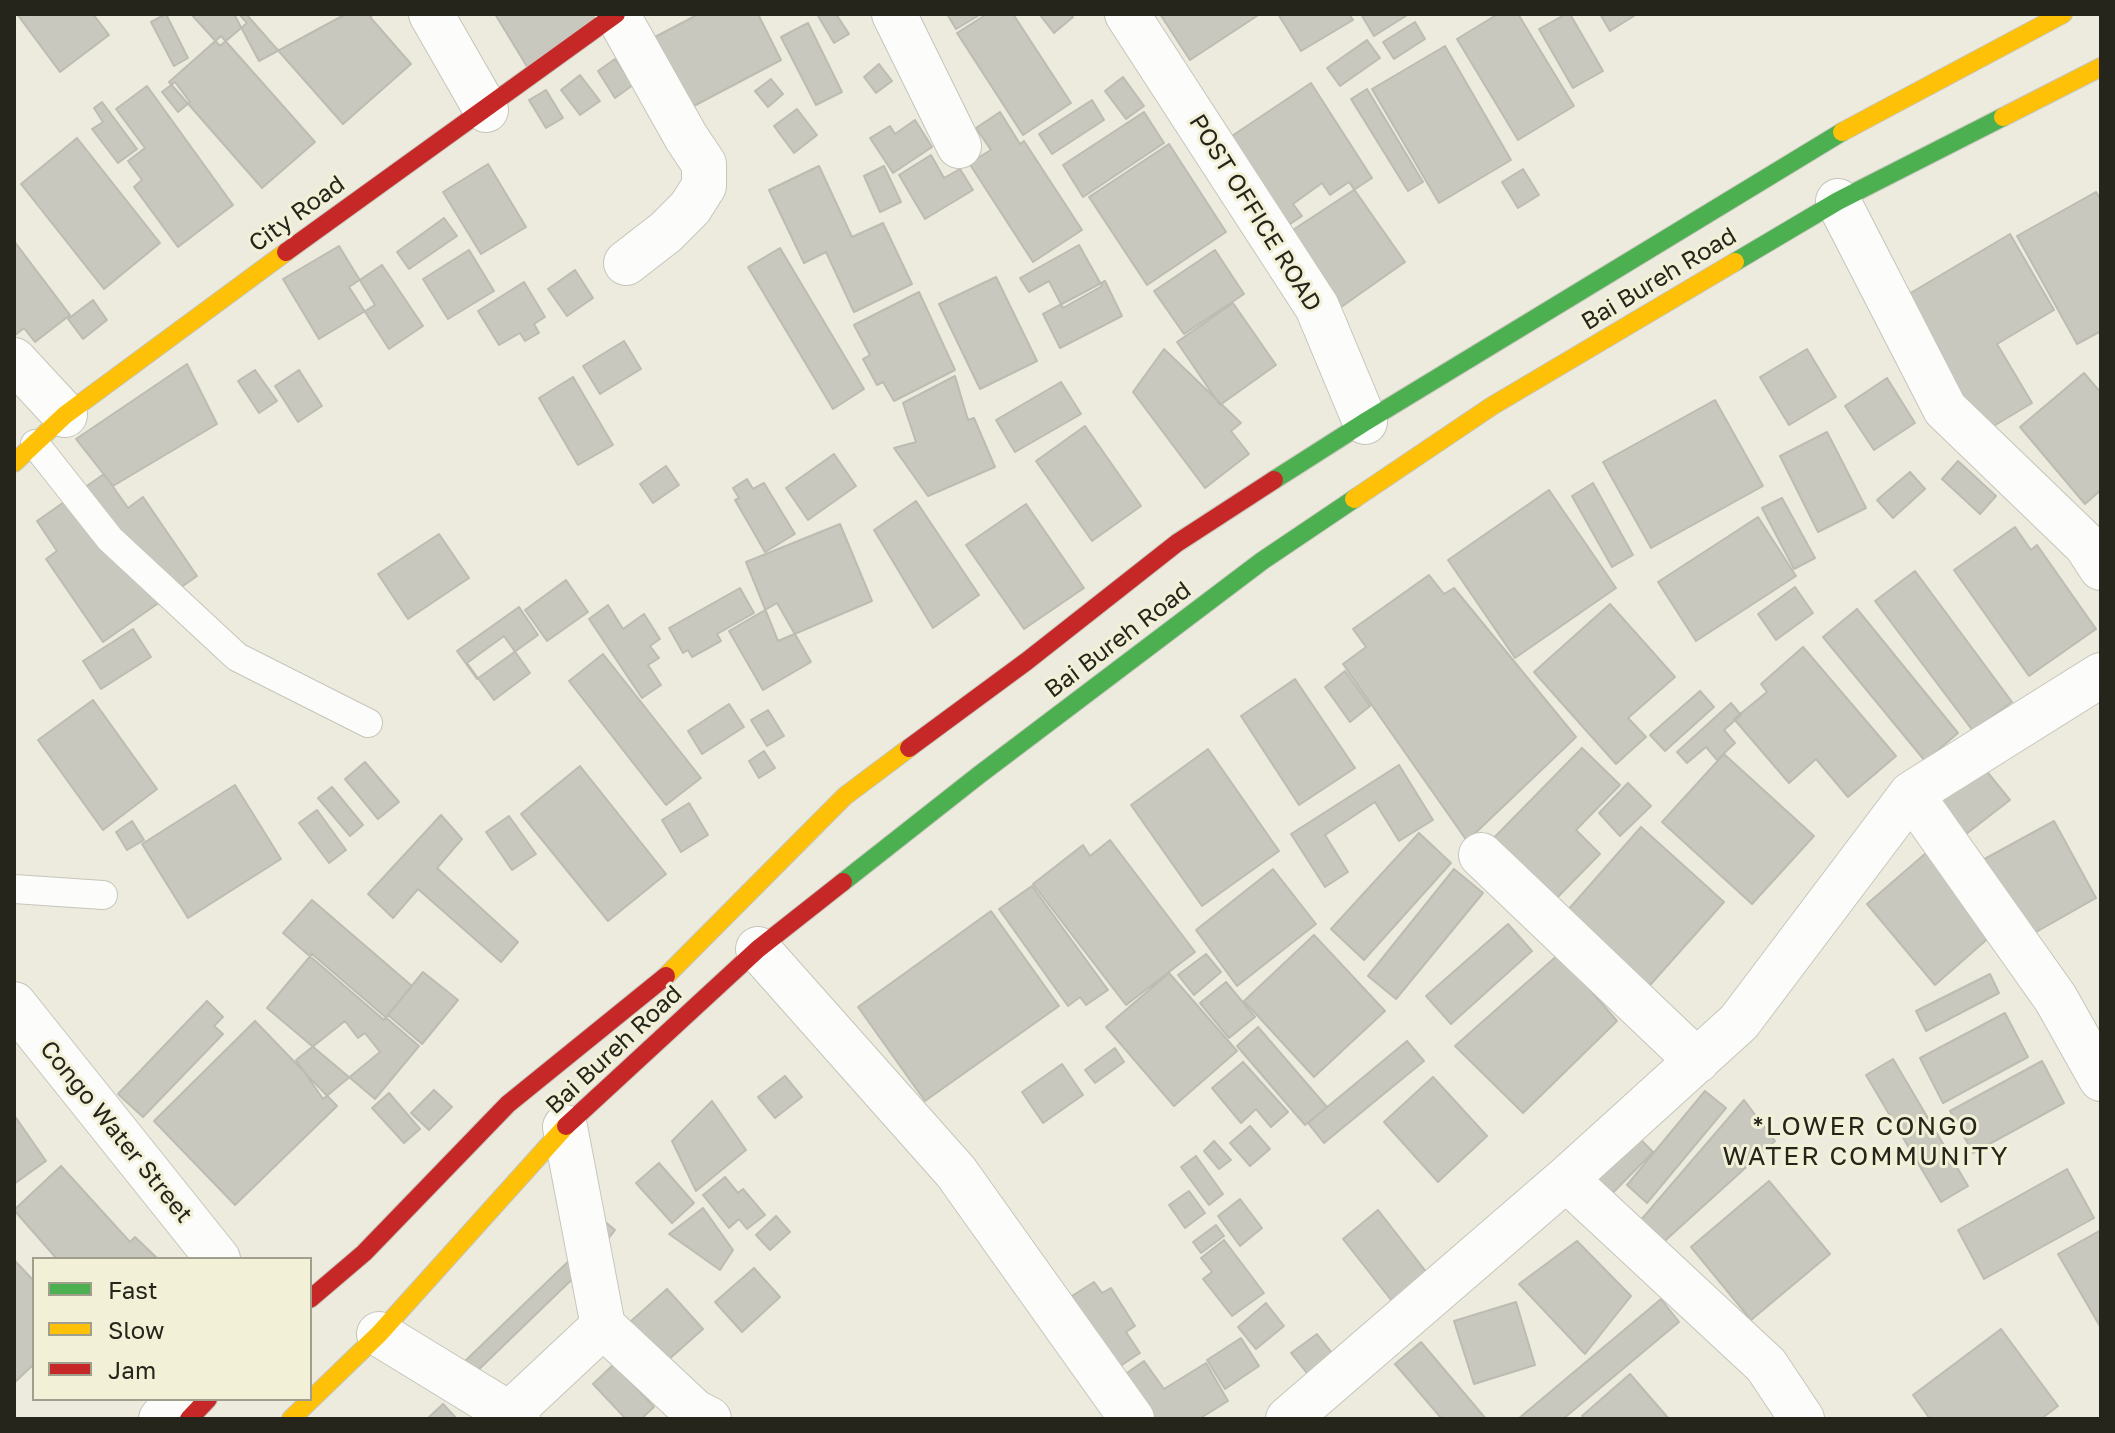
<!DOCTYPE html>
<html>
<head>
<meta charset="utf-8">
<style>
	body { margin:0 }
	#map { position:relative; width:2115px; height:1433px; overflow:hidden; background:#ecebde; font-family:"Golos Text",sans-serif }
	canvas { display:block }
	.frame { position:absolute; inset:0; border:16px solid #26251c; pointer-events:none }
	.legend { position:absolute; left:32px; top:1257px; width:280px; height:144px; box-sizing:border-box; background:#f2f1d8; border:2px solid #a09f8d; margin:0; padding:10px 14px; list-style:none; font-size:24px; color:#26251c }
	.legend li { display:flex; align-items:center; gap:16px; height:40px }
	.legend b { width:40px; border:2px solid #a09f8d }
</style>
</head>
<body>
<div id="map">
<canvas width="2115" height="1433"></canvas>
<div class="frame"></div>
<ul class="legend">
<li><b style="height:10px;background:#4caf50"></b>Fast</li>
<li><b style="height:10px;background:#ffc107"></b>Slow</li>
<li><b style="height:10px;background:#c62828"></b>Jam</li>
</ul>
</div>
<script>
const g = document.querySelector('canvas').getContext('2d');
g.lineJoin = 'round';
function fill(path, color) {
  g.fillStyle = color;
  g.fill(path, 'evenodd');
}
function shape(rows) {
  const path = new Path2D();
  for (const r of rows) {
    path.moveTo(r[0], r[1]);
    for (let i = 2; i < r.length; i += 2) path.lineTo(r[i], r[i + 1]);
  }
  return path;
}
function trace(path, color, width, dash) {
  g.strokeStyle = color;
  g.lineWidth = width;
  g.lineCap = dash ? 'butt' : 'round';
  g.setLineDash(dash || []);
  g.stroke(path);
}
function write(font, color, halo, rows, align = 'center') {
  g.font = font + ' "Golos Text",sans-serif';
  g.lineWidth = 6;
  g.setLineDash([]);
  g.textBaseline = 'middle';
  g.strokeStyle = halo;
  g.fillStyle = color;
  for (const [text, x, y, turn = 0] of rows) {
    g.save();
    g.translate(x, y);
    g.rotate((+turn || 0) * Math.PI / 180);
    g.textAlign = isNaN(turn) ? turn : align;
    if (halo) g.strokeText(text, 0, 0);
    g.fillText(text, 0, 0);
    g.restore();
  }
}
const building = shape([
	[17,14,93,14,109,35,60,72,17,14],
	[166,14,188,58,174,66,151,22,166,14],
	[191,14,239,14,247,23,220,46,191,14],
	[234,14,346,14,259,61,234,14],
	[246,14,374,14,370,17,411,64,343,124,246,14],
	[495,14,601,14,534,78,495,14],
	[699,14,758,14,781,60,690,108,653,38,699,14],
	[817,14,836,14,849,34,834,43,817,14],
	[947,14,981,14,956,29,947,14],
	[987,14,1013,14,1071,103,1023,135,957,33,987,14],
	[1042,14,1071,14,1073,17,1054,33,1040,15,1042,14],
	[1160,14,1260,14,1190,60,1160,14],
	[1278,14,1349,14,1353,20,1301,51,1278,14],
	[1361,14,1409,14,1374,36,1361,14],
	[1498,14,1518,14,1574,106,1518,140,1457,39,1498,14],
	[1566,14,1570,14,1603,71,1573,88,1539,29,1566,14],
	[1600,14,1637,14,1610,31,1600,14],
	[1415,22,1425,39,1394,59,1383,42,1415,22],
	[808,23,842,92,816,105,781,37,808,23],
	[221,36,315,142,262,188,169,82,221,36],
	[1367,40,1380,58,1340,86,1327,68,1367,40],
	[1445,46,1511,160,1439,203,1372,89,1445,46],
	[615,59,633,85,615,98,598,71,615,59],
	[879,64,892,81,876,93,864,77,879,64],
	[580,75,600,101,580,115,561,90,580,75],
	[1123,77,1144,106,1126,119,1105,91,1123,77],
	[771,79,783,94,768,107,755,91,771,79],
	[175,82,190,102,178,112,162,92,175,82],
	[1311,83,1372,178,1273,243,1211,150,1311,83],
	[147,86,233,205,178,247,134,187,142,180,128,161,145,148,116,109,147,86],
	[1367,89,1423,182,1408,191,1351,99,1367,89],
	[546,90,563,118,546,128,529,100,546,90],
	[1092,100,1104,120,1052,154,1039,134,1092,100],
	[102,102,137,149,118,163,92,129,103,122,94,108,102,102],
	[797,109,817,135,794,153,774,126,797,109],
	[1000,112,1020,144,1024,141,1082,230,1033,262,969,163,991,150,976,128,1000,112],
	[1144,112,1164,143,1083,197,1063,165,1144,112],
	[915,120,932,147,893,173,870,138,890,126,895,134,915,120],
	[77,138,160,243,104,289,21,184,77,138],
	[1169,144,1226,232,1147,285,1089,197,1169,144],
	[931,155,944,178,960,169,973,190,925,219,899,175,931,155],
	[488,164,526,227,481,254,443,192,488,164],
	[819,166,852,237,883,223,912,284,854,312,826,252,804,263,769,190,819,166],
	[884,166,901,202,880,212,864,176,884,166],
	[1523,169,1539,195,1518,208,1502,182,1523,169],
	[1349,182,1405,262,1337,310,1281,230,1302,216,1293,204,1322,183,1330,195,1349,182],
	[2096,192,2101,200,2101,331,2077,344,2017,236,2096,192],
	[444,218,457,236,409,269,397,252,444,218],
	[2010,234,2054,310,1997,344,2032,403,1972,439,1892,304,2010,234],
	[14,241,70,315,35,342,24,328,14,336,14,241],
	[1079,245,1102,286,1063,308,1049,281,1029,292,1020,278,1079,245],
	[339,246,375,305,319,339,283,279,339,246],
	[780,248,864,389,833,409,748,267,780,248],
	[469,250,494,291,448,319,423,279,469,250],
	[1215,250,1244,294,1184,334,1154,291,1215,250],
	[382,265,423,326,389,349,349,287,382,265],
	[575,270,593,298,567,316,548,289,575,270],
	[996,277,1037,361,980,389,939,304,996,277],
	[1105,281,1122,316,1060,348,1043,314,1105,281],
	[524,282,545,317,534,324,539,333,525,341,520,333,499,345,478,311,524,282],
	[919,292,955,370,894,401,883,382,877,385,863,359,870,355,854,325,919,292],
	[93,300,107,320,83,339,68,319,93,300],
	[1233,303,1276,365,1220,405,1177,342,1233,303],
	[624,341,641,369,600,394,583,366,624,341],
	[1164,349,1241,423,1231,431,1249,454,1205,488,1133,392,1164,349],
	[1807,349,1836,397,1789,425,1760,377,1807,349],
	[187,364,217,424,113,486,76,439,187,364],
	[255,370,277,401,259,413,238,381,255,370],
	[299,370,322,406,298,422,275,386,299,370],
	[2084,373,2101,393,2101,490,2085,504,2020,427,2084,373],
	[955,376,968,420,974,418,995,467,928,496,894,448,916,442,903,403,955,376],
	[573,377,613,445,578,465,539,398,573,377],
	[1887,378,1915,423,1874,450,1845,406,1887,378],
	[1061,382,1081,414,1015,452,996,420,1061,382],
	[1715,400,1763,486,1651,548,1603,462,1715,400],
	[1085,426,1141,506,1092,541,1036,461,1085,426],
	[1827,432,1866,508,1818,532,1780,456,1827,432],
	[834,454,856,486,808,520,786,488,834,454],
	[1958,461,1996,496,1980,514,1942,479,1958,461],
	[666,466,679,485,653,503,640,484,666,466],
	[1910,472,1925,489,1893,518,1877,500,1910,472],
	[104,474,128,508,143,497,197,576,103,642,46,559,57,551,37,521,104,474],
	[747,479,753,489,764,483,795,534,765,552,735,500,739,498,733,488,747,479],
	[1593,483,1633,555,1612,567,1572,496,1593,483],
	[1549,490,1616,588,1515,658,1448,560,1549,490],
	[1782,498,1815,558,1794,569,1762,508,1782,498],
	[916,501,979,595,933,628,874,530,916,501],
	[1026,504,1084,588,1024,629,966,545,1026,504],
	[1758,517,1796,576,1696,641,1658,582,1758,517],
	[840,524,872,601,778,641,746,562,840,524],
	[2015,527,2031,550,2037,545,2096,629,2029,676,1954,570,2015,527],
	[439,534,469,578,408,619,378,574,439,534],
	[1915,571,2012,702,1973,731,1875,601,1915,571],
	[1429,575,1444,594,1454,588,1576,737,1467,841,1343,664,1366,647,1353,629,1429,575],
	[566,580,588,612,547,641,525,610,566,580],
	[1795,587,1813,613,1776,640,1758,614,1795,587],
	[740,588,754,613,717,634,721,641,692,657,688,650,683,653,669,628,740,588],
	[777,603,811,662,763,690,729,631,777,603],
	[1610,604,1675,677,1628,718,1646,737,1616,764,1534,672,1610,604],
	[608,605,623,629,644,614,660,639,650,646,659,658,648,665,661,685,642,698,589,619,608,605],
	[519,607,538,635,477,679,457,651,519,607],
	[1857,609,1958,733,1925,761,1823,637,1857,609],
	[133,629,151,657,101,689,83,661,133,629],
	[504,636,530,673,494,700,467,663,504,636],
	[1803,647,1896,756,1848,797,1816,759,1789,783,1734,719,1767,692,1761,684,1803,647],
	[603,654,701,778,666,805,569,681,603,654],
	[1345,671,1370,706,1350,722,1325,687,1345,671],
	[1295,679,1355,768,1299,805,1241,716,1295,679],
	[1700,691,1714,707,1665,751,1650,735,1700,691],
	[93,700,157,789,103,830,38,740,93,700],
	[1731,703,1741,715,1724,730,1735,743,1717,760,1706,747,1687,763,1677,752,1731,703],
	[729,704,744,727,702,754,688,731,729,704],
	[768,710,784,736,767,746,751,720,768,710],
	[1582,748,1620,785,1576,830,1600,854,1541,914,1479,853,1582,748],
	[1208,749,1279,851,1202,906,1131,805,1208,749],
	[764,751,775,768,759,778,749,761,764,751],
	[1724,754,1814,836,1752,904,1662,822,1724,754],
	[365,762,399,802,378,819,345,779,365,762],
	[1980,763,2010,800,1961,838,1932,800,1980,763],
	[1399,765,1433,820,1399,841,1375,802,1325,835,1348,872,1325,887,1291,834,1399,765],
	[580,766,666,874,608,921,521,814,580,766],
	[1628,783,1651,806,1620,836,1599,813,1628,783],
	[235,785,281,859,188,918,142,844,235,785],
	[332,787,363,825,350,836,318,798,332,787],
	[689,803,708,835,681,852,662,820,689,803],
	[317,810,346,850,329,863,299,823,317,810],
	[441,815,462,839,437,868,518,942,501,962,418,889,393,918,368,894,441,815],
	[509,816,536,854,512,870,486,832,509,816],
	[132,821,144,840,127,850,116,832,132,821],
	[2054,821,2096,898,2022,940,1979,862,2054,821],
	[1641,827,1724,902,1643,993,1560,919,1641,827],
	[1419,833,1451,863,1364,960,1331,929,1419,833],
	[1110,840,1195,952,1126,1005,1033,884,1083,845,1090,856,1110,840],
	[1933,847,2001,927,1935,985,1867,904,1933,847],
	[1273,869,1316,924,1237,986,1196,930,1273,869],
	[1454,869,1483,893,1396,999,1368,976,1454,869],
	[1032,886,1108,990,1086,1005,1080,997,1068,1006,999,909,1032,886],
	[312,900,412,986,384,1020,283,933,312,900],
	[991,911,1059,1006,925,1101,858,1007,991,911],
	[1508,924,1532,951,1451,1024,1426,996,1508,924],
	[1314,935,1385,1011,1314,1077,1244,1001,1314,935],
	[312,954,419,1046,375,1099,267,1008,312,954],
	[1206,954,1221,972,1194,995,1178,975,1206,954],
	[1559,954,1617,1021,1523,1113,1455,1046,1559,954],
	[423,972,458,1000,422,1044,388,1015,423,972],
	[1169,973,1237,1051,1174,1106,1106,1027,1169,973],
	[1990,974,1999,993,1926,1031,1916,1011,1990,974],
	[1226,982,1255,1017,1229,1038,1200,1003,1226,982],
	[207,1001,223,1017,214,1026,223,1034,143,1117,118,1094,207,1001],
	[2005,1013,2028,1057,1943,1103,1920,1058,2005,1013],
	[255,1021,337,1106,235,1205,154,1121,255,1021],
	[345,1021,358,1038,365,1033,380,1052,323,1099,296,1060,345,1021],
	[1258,1027,1327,1107,1305,1125,1237,1046,1258,1027],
	[1407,1041,1424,1061,1324,1143,1308,1123,1407,1041],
	[1115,1048,1124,1062,1095,1083,1085,1070,1115,1048],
	[1893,1059,1968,1186,1941,1202,1866,1075,1893,1059],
	[2042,1061,2064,1103,1973,1153,1950,1111,2042,1061],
	[1243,1062,1288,1112,1271,1127,1256,1109,1241,1123,1212,1088,1243,1062],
	[1062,1064,1083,1095,1043,1123,1022,1092,1062,1064],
	[785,1076,802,1097,775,1118,758,1097,785,1076],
	[1433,1077,1487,1136,1438,1182,1384,1122,1433,1077],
	[434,1090,452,1107,429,1130,411,1113,434,1090],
	[1705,1091,1726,1108,1647,1203,1627,1185,1705,1091],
	[389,1093,420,1129,404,1143,372,1108,389,1093],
	[1744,1100,1775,1141,1657,1248,1634,1228,1744,1100],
	[712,1101,746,1150,696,1191,672,1141,712,1101],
	[14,1115,46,1161,14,1184,14,1115],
	[1616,1115,1653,1152,1588,1218,1616,1115],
	[1250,1126,1270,1149,1250,1166,1230,1143,1250,1126],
	[1214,1141,1231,1160,1219,1169,1204,1151,1214,1141],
	[1196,1156,1223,1194,1209,1205,1181,1167,1196,1156],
	[659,1163,694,1203,672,1223,636,1183,659,1163],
	[61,1166,130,1242,135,1237,158,1259,57,1259,14,1210,61,1166],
	[2067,1169,2094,1218,1984,1279,1958,1230,2067,1169],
	[725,1177,738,1193,743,1189,765,1215,747,1229,739,1219,729,1228,703,1195,725,1177],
	[1769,1181,1830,1254,1751,1320,1691,1247,1769,1181],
	[1189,1191,1205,1213,1185,1228,1169,1205,1189,1191],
	[1240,1199,1262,1228,1240,1246,1218,1216,1240,1199],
	[703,1208,733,1250,720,1270,669,1234,703,1208],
	[1378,1210,1438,1287,1403,1315,1343,1239,1378,1210],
	[776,1216,790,1232,770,1250,756,1235,776,1216],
	[603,1220,615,1230,591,1261,472,1376,462,1364,578,1252,603,1220],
	[1216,1225,1224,1236,1201,1253,1193,1242,1216,1225],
	[2101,1230,2101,1328,2058,1254,2101,1230],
	[1224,1240,1264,1293,1232,1316,1203,1279,1212,1272,1201,1258,1224,1240],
	[1577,1241,1631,1296,1585,1354,1519,1284,1577,1241],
	[14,1260,34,1281,34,1364,14,1383,14,1260],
	[754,1268,780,1297,742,1332,715,1302,754,1268],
	[1094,1282,1102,1293,1111,1288,1135,1326,1126,1332,1140,1353,1099,1380,1053,1308,1094,1282],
	[667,1289,703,1329,657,1370,621,1330,667,1289],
	[1661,1299,1679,1322,1563,1419,1518,1419,1661,1299],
	[1516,1302,1535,1365,1474,1384,1454,1321,1516,1302],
	[1266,1303,1284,1326,1256,1349,1238,1327,1266,1303],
	[2001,1329,2058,1406,2041,1419,1930,1419,1913,1395,2001,1329],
	[1317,1334,1335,1357,1310,1377,1291,1353,1317,1334],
	[1241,1338,1259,1366,1225,1389,1207,1360,1241,1338],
	[1421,1342,1486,1419,1442,1419,1395,1364,1421,1342],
	[1144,1361,1164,1389,1206,1363,1228,1401,1199,1419,1135,1419,1111,1384,1144,1361],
	[614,1364,654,1407,641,1419,626,1419,593,1384,614,1364],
	[1630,1374,1669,1419,1585,1419,1582,1416,1630,1374],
	[443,1404,457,1419,427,1419,443,1404]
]);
const lane = shape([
	[35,444,110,539,237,657,368,723],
	[14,889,103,895]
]);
const street = shape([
	[431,14,486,110],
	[617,14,686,137,704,164,704,186,690,208,666,232,626,263],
	[894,14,959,146],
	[1127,14,1317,307,1365,422],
	[1838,201,1945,409,2086,545,2101,568],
	[14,360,65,415],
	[1911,794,2056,999,2101,1079],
	[1481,855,1697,1061],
	[758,949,956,1172,1132,1419],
	[14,1004,218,1259],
	[1566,1179,1766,1365,1802,1419],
	[603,1326,695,1412,709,1419],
	[379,1334,518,1419],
	[509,1414,603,1326,565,1127],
	[161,1419,177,1399],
	[1288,1419,1566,1179,1739,1022,1911,794,2101,675]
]);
const fast = shape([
	[1735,262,1838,201,2003,117],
	[1274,480,1365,422,1842,132],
	[843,882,979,775,1262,561,1354,499]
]);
const slow = shape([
	[2003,117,2101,67],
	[1842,132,2063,14],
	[14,463,65,415,286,252],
	[1354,499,1492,406,1735,262],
	[666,976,845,796,909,748],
	[291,1419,379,1334,566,1126]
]);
const jam = shape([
	[286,252,616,14],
	[909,748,1027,661,1177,543,1274,480],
	[566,1126,758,949,843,882],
	[310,1299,364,1253,508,1104,666,976],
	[189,1419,208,1399]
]);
const streetNames = [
	["POST OFFICE ROAD",1255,213,58],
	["City Road",297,214,-36],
	["Bai Bureh Road",1659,279,-31],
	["Bai Bureh Road",1118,640,-37],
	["Bai Bureh Road",614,1050,-43],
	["Congo Water Street",116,1132,51]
];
const neighbourhoodNames = [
	["*LOWER CONGO",1866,1127],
	["WATER COMMUNITY",1866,1157]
];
fill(building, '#c9c8be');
trace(building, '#bdbcb2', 2);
trace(lane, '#c6c5bb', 30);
trace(street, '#c6c5bb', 46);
trace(fast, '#c6c5bb', 20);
trace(slow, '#c6c5bb', 20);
trace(jam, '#c6c5bb', 20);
trace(lane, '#fcfcfa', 28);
trace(street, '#fcfcfa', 44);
trace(fast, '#4caf50', 18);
trace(slow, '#ffc107', 18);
trace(jam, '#c62828', 18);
write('24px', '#26251c', '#f2f1d8', streetNames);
g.letterSpacing = '2px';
write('26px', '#26251c', '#f2f1d8', neighbourhoodNames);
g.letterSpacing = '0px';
</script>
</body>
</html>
